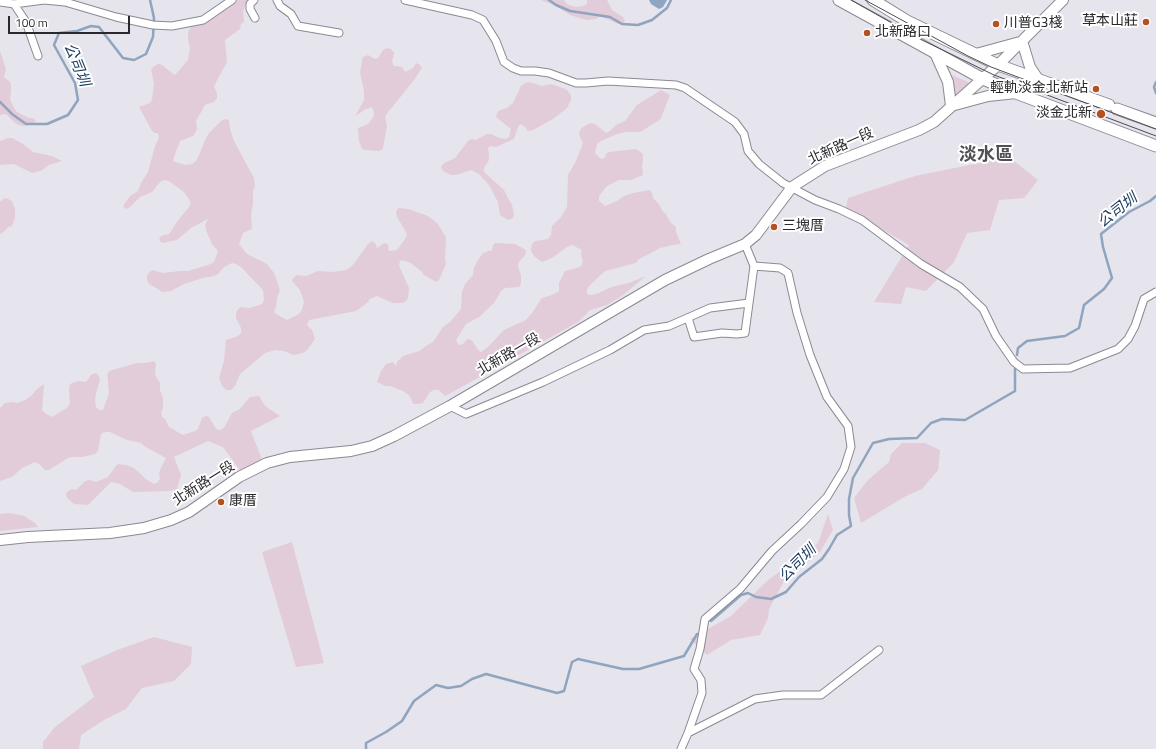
<!DOCTYPE html>
<html>
<head>
<meta charset="utf-8">
<style>
	body { margin:0 }
	#map { position:relative; width:1156px; height:749px; overflow:hidden; background:#e6e4ec; font-family:"Titillium Web",sans-serif }
	canvas { display:block }
	.scale { position:absolute; left:8px; top:16px; width:122px; height:18px; box-sizing:border-box; border:2px solid #29282b; border-top:0; padding-left:5px; font-size:12px; line-height:14px; white-space:nowrap; color:#29282b; -webkit-text-stroke:3px #fff; paint-order:stroke }
</style>
</head>
<body>
<div id="map">
<canvas width="1156" height="749"></canvas>
<div class="scale">100 m</div>
</div>
<script>
const g = document.querySelector('canvas').getContext('2d');
g.lineJoin = 'round';
function fill(path, color) {
  g.fillStyle = color;
  g.fill(path, 'evenodd');
}
function shape(rows) {
  const path = new Path2D();
  for (const r of rows) {
    path.moveTo(r[0], r[1]);
    for (let i = 2; i < r.length; i += 2) path.lineTo(r[i], r[i + 1]);
  }
  return path;
}
function trace(path, color, width, dash) {
  g.strokeStyle = color;
  g.lineWidth = width;
  g.lineCap = dash ? 'butt' : 'round';
  g.setLineDash(dash || []);
  g.stroke(path);
}
function write(font, color, halo, rows, align = 'center') {
  g.font = font + ' "Titillium Web","Noto Sans TC",sans-serif';
  g.lineWidth = 4;
  g.setLineDash([]);
  g.textBaseline = 'middle';
  g.strokeStyle = halo;
  g.fillStyle = color;
  for (const [text, x, y, turn = 0] of rows) {
    g.save();
    g.translate(x, y);
    g.rotate((+turn || 0) * Math.PI / 180);
    g.textAlign = isNaN(turn) ? turn : align;
    if (halo) g.strokeText(text, 0, 0);
    g.fillText(text, 0, 0);
    g.restore();
  }
}
const green = shape([
	[233,0,247,0,243,12,244,22,241,24,240,29,225,40,227,62,214,86,217,94,217,98,214,102,205,105,196,121,197,129,195,133,193,136,180,141,174,157,173,161,185,165,192,164,196,161,200,153,205,140,209,133,221,121,225,119,229,120,230,129,234,141,254,178,255,187,253,190,253,203,251,216,252,229,243,233,239,244,247,254,267,264,274,273,280,290,277,298,276,307,274,311,276,314,287,320,299,314,302,310,304,302,300,290,292,281,293,278,297,275,306,276,318,271,333,272,346,270,353,265,368,244,372,241,376,244,377,248,384,243,388,244,389,251,397,250,405,239,407,235,405,230,397,217,396,212,398,208,408,209,428,216,437,223,446,237,445,260,446,264,439,280,436,282,424,275,422,272,411,263,401,260,399,264,400,268,409,288,408,298,406,301,402,303,393,303,377,296,370,299,367,303,356,311,309,320,307,325,312,330,315,339,307,350,303,353,293,355,284,351,275,350,265,353,240,374,235,386,231,390,226,390,222,386,219,378,224,361,226,340,238,336,241,333,241,328,236,318,236,313,238,309,241,307,250,308,262,304,264,300,263,290,241,267,236,264,232,263,224,267,218,274,214,276,203,278,184,284,171,291,162,292,158,289,149,284,147,280,147,276,149,273,152,270,163,273,180,271,188,271,211,264,214,262,218,251,212,244,206,230,205,225,208,219,191,228,177,240,162,243,159,240,161,236,169,234,172,230,176,223,189,207,191,203,189,199,184,192,169,181,164,180,160,182,152,192,140,197,130,207,126,209,123,206,130,196,138,191,141,183,148,172,155,146,159,138,158,133,154,133,151,129,139,107,150,103,152,100,154,83,151,70,153,67,158,64,162,65,172,73,175,75,188,60,190,48,188,39,188,35,189,30,191,27],
	[541,0,564,0,567,4,575,7,583,6,587,4,587,0,607,0,612,10,623,17,625,21,623,24,618,24,600,16,596,19,587,20,583,19,570,15,554,5],
	[387,48,391,49,394,53,392,62,394,66,402,67,405,72,413,68,416,63,420,65,422,68,414,80,398,100,388,112,385,117,387,126,383,148,381,150,378,151,365,150,362,149,359,141,358,128,366,125,369,123,374,116,374,112,372,107,364,110,360,113,356,115,364,100,364,91,360,73,362,61,363,57,368,55,375,59,378,58,383,50],
	[0,51,6,69,4,77,10,82,11,86,11,91,10,99,14,108,16,111,19,113,29,118,33,118,36,121,33,124,23,126,19,125,15,123,6,114,0,115],
	[952,75,968,82,968,85,955,99,955,90],
	[529,82,542,86,551,84,566,89,571,95,571,100,567,108,553,119,533,130,528,131,524,126,520,124,518,127,514,139,496,147,491,146,488,148,489,155,489,160,484,168,484,172,504,190,508,198,512,205,514,214,513,218,508,220,500,215,498,202,489,185,479,174,471,170,456,175,451,175,443,171,441,167,444,163,455,158,465,145,468,141,471,139,476,140,487,134,491,134,499,138,506,139,509,137,511,129,496,117,497,113,500,110,507,108,513,103,521,86,525,83],
	[661,90,670,95,661,118,658,121,640,132,626,132,617,134,601,141,597,144,595,153,601,159,605,158,606,154,609,152,636,149,643,154,643,159,642,167,643,175,631,180,619,180,607,186,599,196,599,201,605,206,617,201,624,196,633,193,650,190,652,193,653,198,659,204,663,212,666,214,670,222,676,227,676,232,681,244,673,245,660,248,647,255,639,259,636,263,605,271,589,286,587,290,587,294,591,295,599,293,611,287,629,283,646,276,623,295,607,305,590,310,578,322,449,394,445,396,439,390,434,390,430,392,423,403,418,404,413,404,410,396,403,391,390,386,385,386,377,382,381,371,386,364,393,362,396,366,397,362,403,356,419,351,426,346,433,342,443,327,450,322,461,309,462,292,465,284,473,275,474,267,480,257,483,253,492,250,493,245,495,243,515,244,526,250,525,255,519,262,518,266,521,275,521,284,519,287,505,288,501,291,494,303,479,317,466,324,456,340,458,344,461,345,464,343,466,340,470,339,473,342,478,350,481,352,488,347,504,330,526,320,532,313,542,298,552,295,559,291,559,283,565,271,577,268,581,266,583,262,581,254,582,250,572,245,567,247,552,258,542,262,535,257,532,253,531,249,532,244,535,241,543,240,548,239,551,235,552,226,561,217,567,207,568,175,576,161,583,143,579,135,580,130,583,127,590,123,595,124,606,133,610,131,616,125,625,121,637,105],
	[8,138,12,138,23,144,33,152,52,156,62,161,49,165,41,171,32,173,14,164,0,165,0,141],
	[1009,157,1038,180,1024,198,999,200,990,230,967,233,954,262,926,291,906,287,901,304,874,302,909,245,846,208,848,198,915,176],
	[6,198,12,201,15,209,15,218,12,226,8,227,5,231,0,234,0,202,2,200],
	[154,361,156,364,155,375,160,383,160,391,162,394,163,399,163,408,161,413,162,417,165,419,169,427,183,435,195,431,198,429,202,418,206,416,209,417,216,429,220,430,224,428,232,413,240,409,250,397,259,396,265,406,280,416,251,431,264,465,244,476,223,447,208,441,174,457,181,475,177,489,169,491,133,492,120,484,111,482,88,505,74,504,67,498,66,494,68,491,72,489,76,490,85,481,89,480,96,482,108,477,115,467,118,464,126,465,134,468,147,480,154,484,158,482,160,479,159,474,160,470,166,458,144,446,141,443,127,440,110,432,105,432,101,434,98,451,95,454,82,457,73,457,68,458,49,470,45,470,39,464,35,462,22,468,12,477,0,481,0,408,5,403,13,402,17,403,25,400,31,396,37,389,44,384,42,410,45,413,52,417,67,408,70,403,69,389,70,384,78,381,86,382,92,374,96,373,99,376,100,380,96,393,95,402,96,407,99,410,103,410,109,393,108,384,108,379,107,375,109,371,137,363,146,363],
	[902,443,925,443,940,450,938,470,922,489,906,496,861,523,854,498,868,480,889,462,891,454],
	[9,513,24,516,35,523,38,527,0,531,0,514],
	[828,514,833,530,820,552,784,581,769,609,768,618,760,635,731,640,707,655,690,639,731,616,767,581,818,543],
	[292,542,324,663,296,667,262,552],
	[154,637,192,647,191,664,174,681,142,688,126,709,104,720,81,735,79,749,43,749,43,742,55,727,94,697,81,666,117,650]
]);
const water = shape([
	[649,0,667,0,663,7,659,9,651,4]
]);
const stream = shape([
	[549,0,556,5,570,11,610,17,622,24,638,25,652,20,667,8,671,0],
	[1156,82,1154,87,1156,93],
	[0,102,12,114,26,124,47,124,68,115,78,100,75,83,54,45,59,33,77,31,91,26,99,27,123,58,134,60,146,54,153,37,154,18,150,0],
	[1017,355,1018,348,1027,341,1065,336,1079,328,1084,305,1104,289,1112,278,1103,247,1101,234,1129,212,1150,201,1156,196],
	[711,621,741,595,748,593,756,597,771,599,786,592,799,577,822,559,829,549,837,535,851,526,849,515,849,499,853,478,873,443,889,439,917,438,931,423,942,419,965,420,1015,391,1015,369],
	[366,749,366,743,386,732,402,721,414,701,436,685,448,688,461,686,472,679,486,674,557,693,564,691,572,662,578,659,623,669,639,669,684,656,697,634]
]);
const minor = shape([
	[254,0,250,4,250,9,255,18],
	[277,0,280,6,291,14,298,26,339,33],
	[405,0,472,15,483,20,496,41,504,62,513,68,521,71,535,71,549,73,576,83,586,83,608,81,676,85,685,88,735,122,744,134,748,151,759,164,783,183,815,200,839,209,862,220,921,264,960,287,983,309,996,336,1014,362,1023,369,1070,368,1118,349,1128,339,1135,326,1144,299,1156,292],
	[0,2,14,4,44,0,65,2,116,17,153,25,172,26,203,20,232,0],
	[14,4,26,22,38,56],
	[688,318,694,337,722,333,737,334,745,333,754,266,745,244],
	[450,406,466,414,543,382,610,350,644,330,669,326,710,308,749,303],
	[688,733,755,699,783,695,821,695,879,650],
	[681,749,688,733,702,693,701,680,694,669,700,649,705,619,740,589,772,551,801,524,827,497,844,469,851,447,848,426,827,397,810,355,797,313,788,273,780,268,754,266]
]);
const secondary = shape([
	[1022,41,1030,67,1038,79],
	[935,53,948,82,951,106,988,96,1016,93],
	[976,54,1020,42],
	[0,540,28,537,110,533,144,528,171,520,189,512,239,477,267,463,290,457,351,451,372,446,394,436,450,406,665,280,709,259,745,244,756,235,792,187,825,166,919,130,934,122,998,65,1063,0]
]);
const primary = shape([
	[839,0,983,79,1016,93,1156,146],
	[873,0,907,21,998,65,1109,105],
	[1117,109,1156,123]
]);
const tram = shape([
	[851,0,922,40,994,75,1156,136],
	[865,0,968,56,991,67,1031,82],
	[1051,90,1156,129]
]);
const markers = [
	[1146,22,4,"#b55020"],
	[996,24,4,"#b55020"],
	[867,33,4,"#b55020"],
	[1096,89,4,"#b55020"],
	[1101,114,5,"#b55020"],
	[774,227,4,"#b55020"],
	[221,502,4,"#b55020"]
];
const poiNames = [
	["草本山莊",1138,22,"right"],
	["川普G3棧",1004,24],
	["北新路口",875,33],
	["輕軌淡金北新站",1088,89,"right"],
	["淡金北新",1092,114,"right"],
	["三塊厝",782,227],
	["康厝",229,502]
];
const streetNames = [
	["北新路一段",841,147,-24],
	["北新路一段",509,355,-30],
	["北新路一段",204,484,-32]
];
const waterNames = [
	["公司圳",76,65,68],
	["公司圳",1118,211,-38],
	["公司圳",798,564,-45]
];
const districtNames = [
	["淡水區",986,156]
];
fill(green, '#e2ccda');
fill(water, '#8fa4be');
trace(stream, '#8fa4be', 2.5);
trace(minor, '#8b8991', 9);
trace(secondary, '#8b8991', 12);
trace(primary, '#8b8991', 13);
trace(minor, '#fff', 7);
trace(secondary, '#fff', 10);
trace(primary, '#fff', 11);
trace(tram, '#4c4b4f', 1);
for (const [x, y, r, color] of markers) {
  const dot = new Path2D();
  dot.arc(x, y, r, 0, 2 * Math.PI);
  g.fillStyle = color;
  g.fill(dot);
  trace(dot, '#fff', 1.5);
}
write('14px', '#29282b', '#fff', poiNames, 'left');
write('14px', '#29282b', '#fff', streetNames);
write('italic 15px', '#1f3e63', '#fff', waterNames);
write('bold 18px', '#504f56', '#fff', districtNames);
</script>
</body>
</html>
